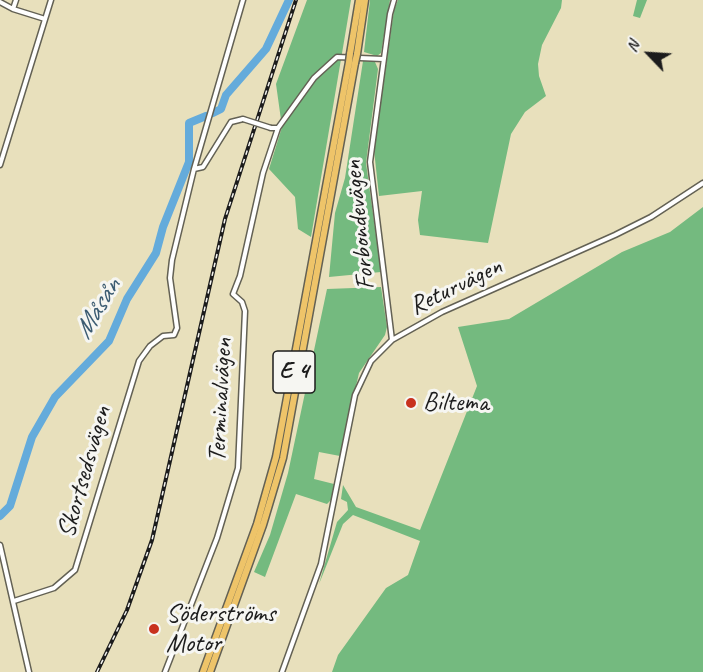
<!DOCTYPE html>
<html>
<head>
<meta charset="utf-8">
<style>
	body { margin:0 }
	#map { position:relative; width:703px; height:672px; overflow:hidden; background:#e8e0bc; font-family:Caveat,sans-serif }
	canvas { display:block }
	.north { position:absolute; left:619px; top:24px; width:60px; height:60px; -webkit-text-stroke:4px #f6f6f2; paint-order:stroke; rotate:295deg; font-size:16px; font-weight:700; line-height:24px; text-align:center; color:#1c1c1c }
	.north::after { content:''; display:block; margin:auto; width:21px; height:27px; background:#1c1c1c; clip-path:polygon(50% 0,100% 100%,50% 72%,0 100%) }
</style>
</head>
<body>
<div id="map">
<canvas width="703" height="672"></canvas>
<div class="north">N</div>
</div>
<script>
const g = document.querySelector('canvas').getContext('2d');
g.lineJoin = 'round';
function fill(path, color) {
  g.fillStyle = color;
  g.fill(path, 'evenodd');
}
function shape(rows) {
  const path = new Path2D();
  for (const r of rows) {
    path.moveTo(r[0], r[1]);
    for (let i = 2; i < r.length; i += 2) path.lineTo(r[i], r[i + 1]);
  }
  return path;
}
function trace(path, color, width, dash) {
  g.strokeStyle = color;
  g.lineWidth = width;
  g.lineCap = dash ? 'butt' : 'round';
  g.setLineDash(dash || []);
  g.stroke(path);
}
function write(font, color, halo, rows, align = 'center') {
  g.font = font + ' Caveat,sans-serif';
  g.lineWidth = 6;
  g.setLineDash([]);
  g.textBaseline = 'middle';
  g.strokeStyle = halo;
  g.fillStyle = color;
  for (const [text, x, y, turn = 0] of rows) {
    g.save();
    g.translate(x, y);
    g.rotate((+turn || 0) * Math.PI / 180);
    g.textAlign = isNaN(turn) ? turn : align;
    if (halo) g.strokeText(text, 0, 0);
    g.fillText(text, 0, 0);
    g.restore();
  }
}
const forest = shape([
	[307,0,351,0,311,237,298,229,295,197,269,169,282,127,276,84],
	[370,0,390,0,381,53,377,56,364,52],
	[398,0,562,0,561,8,542,45,538,64,539,76,546,96,525,112,511,134,488,243,420,235,418,220,422,191,379,196,374,150,394,10],
	[637,0,647,0,640,18,633,16],
	[363,61,375,62,378,69,366,163,381,272,329,277,335,213,345,178],
	[703,207,703,672,332,672,338,655,386,588,408,575,420,541,353,515,343,524,319,584,337,522,348,510,347,502,341,499,343,485,356,507,420,530,477,386,458,327,509,319,622,252,670,232],
	[381,287,387,327,385,335,359,373,340,456,319,452,314,479,334,484,331,500,327,504,296,494,265,577,254,572,270,535,288,473,327,289]
]);
const river = shape([
	[213,113,221,109,226,95,266,49,289,0],
	[0,516,10,506,32,437,55,397,109,341,127,299,156,253,163,227,189,162,189,123,206,116]
]);
const minor = shape([
	[0,2,13,9,45,19],
	[13,9,16,0],
	[271,128,278,128,314,78,337,57,383,59],
	[0,165,51,0],
	[194,169,203,167,231,122,243,119],
	[392,340,370,162,390,14,394,0],
	[0,545,29,672],
	[14,601,54,588,75,570,139,361,150,346,163,336,174,335,177,328,170,278,172,260,194,169,243,0],
	[165,672,217,538,238,468,245,311,242,302,233,294,240,276,263,173,278,128],
	[282,672,321,564,355,395,371,361,392,340,442,312,615,235,651,217,703,183]
]);
const highway = shape([
	[350,54,359,0],
	[357,54,365,0],
	[203,672,257,524,276,457,349,62],
	[210,672,263,525,283,458,355,63]
]);
const rail = shape([
	[97,672,127,610,152,540,225,219,296,0]
]);
const minorBridge = shape([
	[243,119,271,128]
]);
const highwayBridge = shape([
	[349,62,350,54],
	[355,63,357,54]
]);
const markers = [
	[411,403,6,"#c8321e"],
	[154,629,6,"#c8321e"]
];
const shields = [
	[294,372,42]
];
const shieldNames = [
	["E 4",294,372]
];
const streetNames = [
	["Forbondevägen",360,225,-96],
	["Returvägen",456,287,-26],
	["Terminalvägen",221,400,-87],
	["Skortsedsvägen",85,472,-74]
];
const poiNames = [
	["Biltema",423,403],
	["Söderströms",166,614],
	["Motor",166,644]
];
const waterNames = [
	["Måsån",98,309,-59]
];
fill(forest, '#74ba7f');
trace(river, '#64abdb', 8);
trace(minor, '#636154', 7);
trace(highway, '#636154', 9);
trace(minor, '#fff', 4);
trace(highway, '#eec469', 6);
trace(rail, '#1c1c1c', 4);
trace(rail, '#f6f6f2', 1.5, [4.5]);
trace(minorBridge, '#636154', 7, []);
trace(highwayBridge, '#636154', 9, []);
trace(minorBridge, '#fff', 4);
trace(highwayBridge, '#eec469', 6);
for (const [x, y, r, color] of markers) {
  const dot = new Path2D();
  dot.arc(x, y, r, 0, 2 * Math.PI);
  g.fillStyle = color;
  g.fill(dot);
  trace(dot, '#f6f6f2', 2);
}
for (const [x, y, w] of shields) {
  const box = new Path2D();
  box.roundRect(x - w / 2, y - 21, w, 42, 4.5);
  g.fillStyle = '#f6f6f2';
  g.fill(box);
  trace(box, '#1c1c1c', 1.5);
}
write('bold 24px', '#1c1c1c', null, shieldNames);
write('26px', '#1c1c1c', '#f6f6f2', streetNames);
write('26px', '#1c1c1c', '#f6f6f2', poiNames, 'left');
write('italic 27px', '#3c5c72', '#f6f6f2', waterNames);
</script>
</body>
</html>
